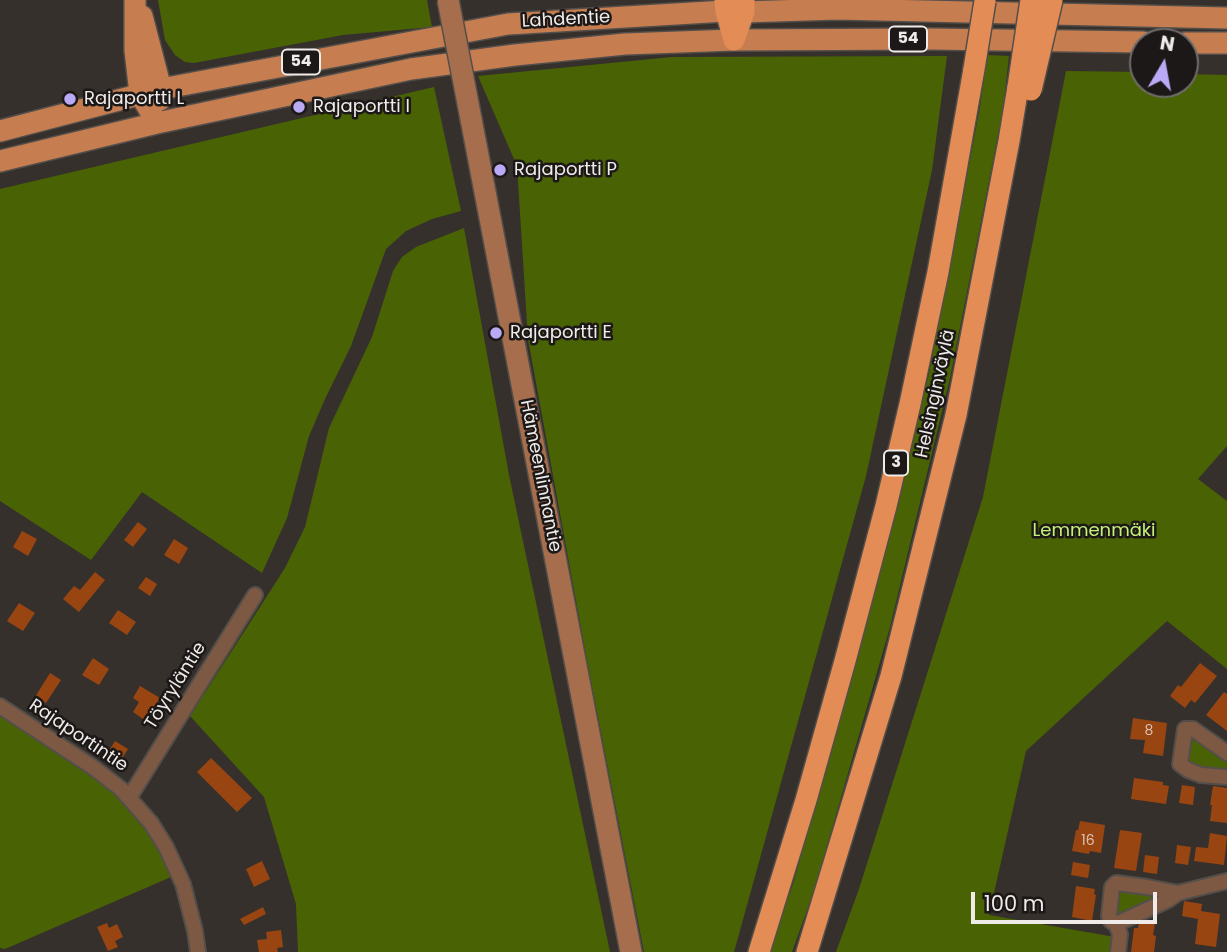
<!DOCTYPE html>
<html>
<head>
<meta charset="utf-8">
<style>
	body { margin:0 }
	#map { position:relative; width:1227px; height:952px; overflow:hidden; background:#36302c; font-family:Poppins,sans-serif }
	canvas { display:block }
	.north { position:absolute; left:1129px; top:28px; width:70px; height:70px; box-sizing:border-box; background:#1b1817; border:2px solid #706c6b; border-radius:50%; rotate:10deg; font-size:19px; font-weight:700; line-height:28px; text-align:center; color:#efebe9 }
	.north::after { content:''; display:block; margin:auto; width:24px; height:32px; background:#baaaf6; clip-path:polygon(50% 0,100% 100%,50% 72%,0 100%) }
	.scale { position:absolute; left:971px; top:892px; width:186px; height:32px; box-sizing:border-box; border:4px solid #efebe9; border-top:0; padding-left:9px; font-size:21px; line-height:24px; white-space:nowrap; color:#efebe9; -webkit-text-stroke:5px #1b1817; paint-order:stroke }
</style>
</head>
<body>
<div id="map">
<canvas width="1227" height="952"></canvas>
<div class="north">N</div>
<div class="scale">100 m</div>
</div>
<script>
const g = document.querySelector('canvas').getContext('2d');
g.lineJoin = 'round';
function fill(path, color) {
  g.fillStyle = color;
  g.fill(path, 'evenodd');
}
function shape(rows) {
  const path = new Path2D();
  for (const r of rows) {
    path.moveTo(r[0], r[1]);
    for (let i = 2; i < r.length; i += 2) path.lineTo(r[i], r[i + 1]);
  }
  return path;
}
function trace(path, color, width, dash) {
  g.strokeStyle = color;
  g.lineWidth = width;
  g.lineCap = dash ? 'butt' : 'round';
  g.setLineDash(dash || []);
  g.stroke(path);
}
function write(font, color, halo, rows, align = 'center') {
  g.font = font + ' Poppins,sans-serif';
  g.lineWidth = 5;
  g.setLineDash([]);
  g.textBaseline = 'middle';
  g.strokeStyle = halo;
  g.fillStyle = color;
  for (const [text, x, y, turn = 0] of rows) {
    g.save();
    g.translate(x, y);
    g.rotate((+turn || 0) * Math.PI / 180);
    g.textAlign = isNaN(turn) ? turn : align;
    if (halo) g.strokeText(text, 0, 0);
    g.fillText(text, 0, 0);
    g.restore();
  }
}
const green = shape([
	[158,0,427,0,432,27,343,35,194,63,185,62,175,55,165,40],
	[987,55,1009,56,1003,110,950,378,890,627,815,888,792,952,769,952,793,884,867,621,929,374,980,107],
	[947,56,932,170,866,476,734,952,644,952,588,666,528,339,517,166,478,76,672,57],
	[1066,71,1143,72,1143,84,1185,84,1185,74,1227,75,1227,446,1198,479,1227,501,1227,669,1167,621,1026,751,989,915,1115,937,1112,952,836,952,859,889,983,497],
	[434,87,461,211,432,219,406,231,386,249,351,346,325,399,309,436,287,518,262,573,142,492,91,560,0,501,0,189],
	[464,228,509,475,610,952,298,952,296,904,264,797,190,716,285,568,305,527,329,428,372,337,393,271,402,257,416,247],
	[0,715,107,785,131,810,151,834,171,877,5,949,0,948],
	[1193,735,1227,758,1227,771,1199,766,1193,768,1187,765,1187,740],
	[1120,889,1164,895,1114,917,1115,894]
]);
const building = shape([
	[138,522,147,529,133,547,124,540],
	[22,531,37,539,28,556,13,547],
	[174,539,188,548,179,564,164,555],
	[95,572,105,580,79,612,63,599,74,586,80,590],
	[146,577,157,584,150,596,138,588],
	[19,603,35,613,23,631,7,621],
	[118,610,136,622,127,635,109,623],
	[93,658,109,669,99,685,82,675],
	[1200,663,1217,676,1195,703,1191,700,1185,708,1170,696,1178,685,1181,687],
	[50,673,61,680,46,703,35,697],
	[140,686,160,698,146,721,133,712,139,702,133,698],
	[1224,692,1227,694,1227,731,1206,715],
	[1133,718,1167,723,1163,756,1143,753,1145,740,1130,739],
	[115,741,128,749,121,760,108,752],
	[211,758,252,798,237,812,197,772],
	[1134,778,1163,782,1163,785,1169,786,1166,804,1131,799],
	[1182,785,1195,787,1193,805,1179,803],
	[1213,786,1227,788,1227,823,1210,821,1212,805,1210,805],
	[1080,821,1105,825,1101,853,1090,851,1089,854,1072,851,1076,830,1078,830],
	[1120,830,1142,833,1136,871,1114,868],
	[1210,833,1227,836,1224,865,1194,861,1196,847,1208,848],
	[1177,845,1191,847,1188,865,1175,863],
	[1145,855,1159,857,1157,874,1143,872],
	[262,861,270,879,254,887,246,869],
	[1073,862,1090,865,1088,878,1071,875],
	[1076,886,1095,889,1094,894,1096,895,1092,921,1072,917],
	[1184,901,1202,904,1201,911,1220,914,1216,947,1195,944,1198,919,1182,916],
	[263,907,266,914,244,925,240,919],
	[1139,921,1155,923,1153,935,1156,936,1154,952,1131,952,1134,928,1138,928],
	[107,923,109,928,117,924,123,937,115,941,118,947,108,951,97,927],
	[281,930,283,947,277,948,278,952,259,952,257,940,267,939,266,932]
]);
const street = shape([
	[0,706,94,768,121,789,151,823,166,847,183,884,195,931,198,952],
	[1227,753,1193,729,1185,729,1180,764,1188,770,1201,775,1227,777],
	[129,798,255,595],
	[1178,893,1147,887,1116,883,1112,887,1109,916,1111,921,1116,924,1168,900,1178,893,1227,881],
	[1116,924,1120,934,1118,952]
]);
const secondary = shape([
	[471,119,631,952]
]);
const primary = shape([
	[135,0,135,50,140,94,157,123],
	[142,16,161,89,160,100],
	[1185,43,1227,43],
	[0,131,161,89,508,24,726,11,744,12,837,9,1227,18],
	[0,161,157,123,411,69,515,55,625,44,734,40,930,39,1143,42]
]);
const highway = shape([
	[725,0,726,11,734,40],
	[734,40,744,12,744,0],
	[759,952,806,800,845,661,886,506,910,404,938,272,974,69],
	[807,952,891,676,956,415,1009,141,1018,87]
]);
const secondaryBridge = shape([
	[448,0,471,119]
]);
const highwayBridge = shape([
	[974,69,985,1],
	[1018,87,1031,0],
	[1031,90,1052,0]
]);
const markers = [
	[70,99,7,"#baaaf6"],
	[299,107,7,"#baaaf6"],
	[500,170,7,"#baaaf6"],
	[496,333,7,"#baaaf6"]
];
const numberNames = [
	["8",1149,731],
	["16",1088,841]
];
const shields = [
	[908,39,38],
	[301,62,38],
	[896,463,24]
];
const shieldNames = [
	["54",908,39],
	["54",301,62],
	["3",896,463]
];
const streetNames = [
	["Lahdentie",566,20,-3],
	["Helsinginväylä",936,394,-78],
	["Hämeenlinnantie",540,476,79],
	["Töyryläntie",176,686,-58],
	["Rajaportintie",78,736,34]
];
const poiNames = [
	["Rajaportti L",84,99],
	["Rajaportti I",313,107],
	["Rajaportti P",514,170],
	["Rajaportti E",510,333]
];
const parkNames = [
	["Lemmenmäki",1094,531]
];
fill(green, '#496304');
fill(building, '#994511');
trace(street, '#544e4a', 18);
trace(secondary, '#544e4a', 24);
trace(primary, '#544e4a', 24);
trace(highway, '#544e4a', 24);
trace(street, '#7d5944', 14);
trace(secondary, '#a66e4c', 21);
trace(primary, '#c67e51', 21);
trace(highway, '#e38c55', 21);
trace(secondaryBridge, '#544e4a', 24, []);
trace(highwayBridge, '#544e4a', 24, []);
trace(secondaryBridge, '#a66e4c', 21);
trace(highwayBridge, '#e38c55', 21);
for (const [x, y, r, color] of markers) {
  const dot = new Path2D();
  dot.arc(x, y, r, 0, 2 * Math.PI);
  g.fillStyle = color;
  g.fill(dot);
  trace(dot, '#1b1817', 2.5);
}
write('14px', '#dac2b3', null, numberNames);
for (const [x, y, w] of shields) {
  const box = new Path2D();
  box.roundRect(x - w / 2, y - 12.5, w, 25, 5);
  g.fillStyle = '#1b1817';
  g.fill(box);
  trace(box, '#efebe9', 2);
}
write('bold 16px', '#efebe9', null, shieldNames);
write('18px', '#efebe9', '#1b1817', streetNames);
write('18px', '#efebe9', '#1b1817', poiNames, 'left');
write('18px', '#c6f278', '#1b1817', parkNames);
</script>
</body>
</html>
